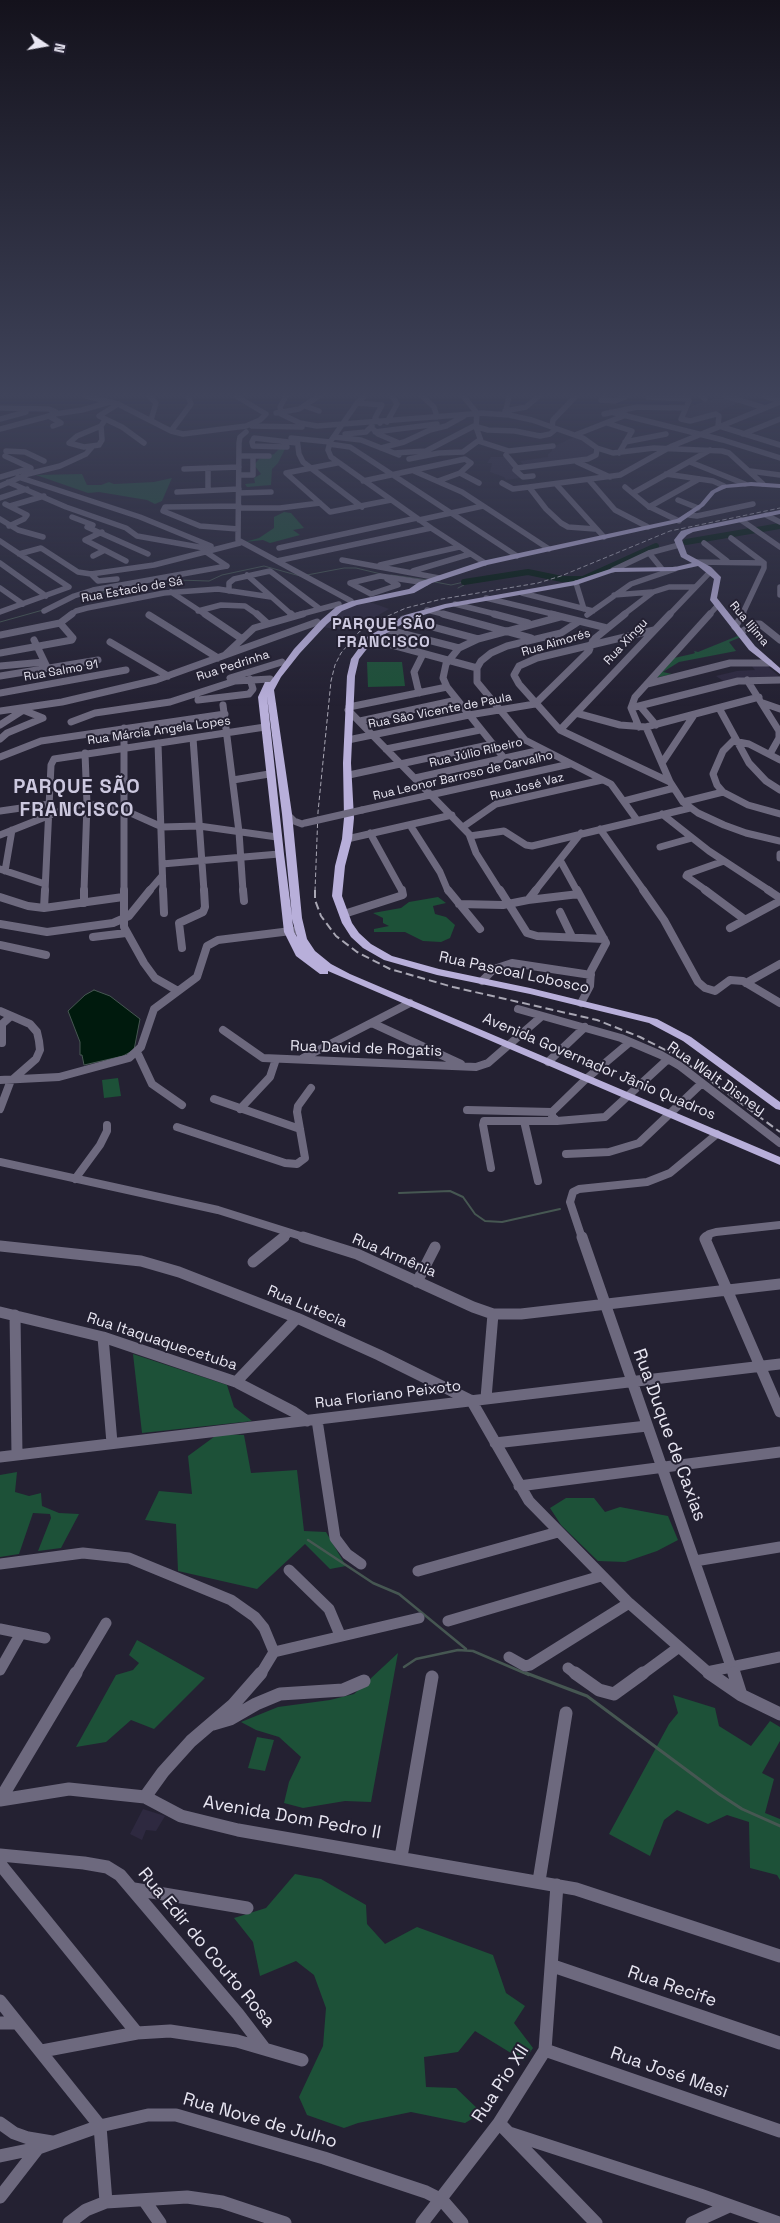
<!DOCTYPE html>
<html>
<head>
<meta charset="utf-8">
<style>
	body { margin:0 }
	#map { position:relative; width:780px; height:2223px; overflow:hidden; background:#242132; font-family:"Space Grotesk",sans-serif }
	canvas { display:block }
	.north { position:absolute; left:20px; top:20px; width:50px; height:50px; -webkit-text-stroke:4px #242132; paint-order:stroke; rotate:102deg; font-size:14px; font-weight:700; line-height:20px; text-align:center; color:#e8e6f2 }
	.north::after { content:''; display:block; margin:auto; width:18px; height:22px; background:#e8e6f2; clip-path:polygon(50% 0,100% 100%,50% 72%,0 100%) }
</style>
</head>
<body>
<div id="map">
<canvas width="780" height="2223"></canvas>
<div class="north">N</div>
</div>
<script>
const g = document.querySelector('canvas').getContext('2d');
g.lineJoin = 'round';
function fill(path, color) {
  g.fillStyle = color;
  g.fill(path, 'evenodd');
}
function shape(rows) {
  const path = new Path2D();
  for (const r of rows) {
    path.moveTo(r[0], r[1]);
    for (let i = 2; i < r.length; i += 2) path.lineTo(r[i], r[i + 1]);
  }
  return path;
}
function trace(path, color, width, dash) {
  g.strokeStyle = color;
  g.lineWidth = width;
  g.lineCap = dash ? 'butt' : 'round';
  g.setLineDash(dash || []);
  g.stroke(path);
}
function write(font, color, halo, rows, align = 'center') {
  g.font = font + ' "Space Grotesk",sans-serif';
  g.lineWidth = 4;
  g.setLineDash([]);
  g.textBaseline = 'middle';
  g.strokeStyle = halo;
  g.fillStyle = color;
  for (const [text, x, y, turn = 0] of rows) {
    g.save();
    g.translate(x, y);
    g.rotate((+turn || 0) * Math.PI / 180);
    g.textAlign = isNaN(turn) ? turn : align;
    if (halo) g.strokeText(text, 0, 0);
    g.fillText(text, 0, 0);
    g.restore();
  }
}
const built = shape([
	[722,396,742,402,712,414,684,419,686,411,691,406],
	[574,437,583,440,593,448,593,454,589,456,525,466,520,461,548,457,548,454,552,451,552,447],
	[491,457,506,457,515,467,512,469,521,478,506,480,504,477,490,472,492,463,487,463],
	[367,601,389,609,354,629,343,630,322,627,342,609],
	[750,664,766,665,780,677,725,682,716,676,737,671,755,670],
	[143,1809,165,1816,156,1831,146,1830,142,1840,130,1834]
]);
const green = shape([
	[280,448,285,449,278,463,272,469,271,485,247,487,245,484,255,483,254,478,261,474,254,465,259,459,274,454],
	[82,474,87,485,101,485,109,482,114,484,154,482,172,478,162,501,155,504,147,500,99,492,88,493,36,475],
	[284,512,291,513,304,528,293,530,300,535,270,543,263,540,245,542,259,538,274,528,274,517],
	[740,635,741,637,729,642,736,651,679,662,663,672,672,674,655,678,674,658,692,654,695,653,694,651,698,652],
	[367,662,402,662,405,686,368,687],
	[438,897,446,903,433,906,435,914,446,917,455,925,450,938,441,942,423,941,405,932,374,932,374,929,389,926,383,923,383,918,373,913,401,908,409,902],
	[118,1078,121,1096,104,1098,102,1080],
	[133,1354,227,1385,234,1407,252,1421,142,1433],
	[218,1434,244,1435,251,1473,297,1470,304,1531,326,1532,346,1566,330,1569,305,1544,257,1589,178,1571,176,1524,145,1520,159,1491,192,1494,188,1456],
	[17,1472,15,1492,29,1496,41,1493,42,1506,59,1513,79,1514,61,1548,38,1551,51,1518,50,1514,33,1513,19,1554,0,1557,0,1475],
	[566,1498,594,1498,605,1512,620,1507,668,1516,678,1540,657,1551,625,1562,598,1561,561,1525,550,1508],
	[137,1640,205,1678,154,1729,131,1720,106,1742,76,1747,116,1675,133,1670,139,1663,129,1655],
	[398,1653,371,1802,345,1801,303,1808,284,1803,289,1782,301,1757,279,1737,256,1730,241,1722,278,1707,330,1700,354,1694],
	[673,1695,715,1708,719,1726,751,1746,770,1721,780,1727,780,1741,762,1773,774,1779,765,1813,780,1819,780,1880,777,1875,750,1868,749,1822,727,1815,708,1824,677,1810,664,1820,650,1856,609,1834,669,1724,678,1713],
	[257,1737,274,1740,265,1771,248,1768],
	[295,1874,321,1879,366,1905,367,1924,385,1944,417,1927,493,1955,506,1993,525,2006,514,2023,533,2048,524,2061,475,2031,458,2052,424,2057,426,2087,456,2088,482,2113,465,2123,411,2112,358,2123,344,2128,307,2115,299,2097,323,2046,326,2008,314,1975,296,1961,260,1976,253,1942,234,1918,266,1908]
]);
const water = shape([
	[94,990,110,996,140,1019,134,1050,123,1056,84,1065,82,1055,80,1055,80,1042,68,1011,85,995,94,990]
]);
const streamFar3 = shape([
	[307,575,344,568,356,568,381,574],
	[391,575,428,580],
	[435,582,451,585,464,582],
	[458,588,464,585,464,582],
	[93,592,131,592,178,580,209,581,222,575,264,566,300,576],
	[0,622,43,610]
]);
const streamFar2 = shape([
	[399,1193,450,1191,463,1197,475,1214,485,1221,502,1222,560,1209]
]);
const streamFar1 = shape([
	[308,1540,373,1583,399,1594,466,1649],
	[404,1667,416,1659,458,1650,473,1651,529,1675]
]);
const stream = shape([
	[526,1673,587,1696,719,1794,742,1809,780,1826]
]);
const river = shape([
	[686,542,780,526],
	[464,582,528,572,562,579,583,579,656,546]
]);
const minorFar4 = shape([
	[86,396,118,404,171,431,183,434,246,426,260,420,266,414],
	[149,396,156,403,151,420],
	[236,396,266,414],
	[286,396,280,407,281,414,300,423,317,426,484,413],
	[365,396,357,403,330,442,328,450,331,457,431,528,485,563],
	[422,396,434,407,437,417],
	[463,396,477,413,476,427,481,441],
	[605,396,601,400,615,401,627,396],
	[702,396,705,399],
	[726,396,765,408],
	[764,396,780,401],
	[648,397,688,399,689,401,681,419,690,421,716,414,719,416,718,426],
	[357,403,382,405,375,418,380,423],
	[118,404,99,416,122,427,144,443],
	[305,406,319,411],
	[0,408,49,409,56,412,49,416,0,429],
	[506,410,509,396],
	[505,411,526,407,539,396],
	[611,412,723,440,780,458],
	[276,413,299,409,319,396],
	[480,413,509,415,532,420,583,438,597,448,613,453,654,448,722,451,729,453,763,484],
	[55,414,82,410,110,402],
	[604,414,637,407,685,408],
	[49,416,61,423,53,426],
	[0,419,26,412],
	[387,422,397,404,392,396],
	[607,423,632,431,619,453],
	[101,426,102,440,99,445,84,447,69,443,77,436,101,426],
	[101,426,105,420],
	[252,426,302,427],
	[719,426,780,445],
	[552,427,553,420,576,396],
	[374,430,378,434,399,443],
	[171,431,191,404,188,396],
	[246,432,240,437,239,443,238,540,351,601],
	[375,432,437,424],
	[345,434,366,432,372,426],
	[743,434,780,419],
	[575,435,626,415],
	[334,437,361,440,399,455],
	[291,438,330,442],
	[297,439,299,454,303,462,362,507],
	[625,442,666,434],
	[329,444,350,447,517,556],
	[287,447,253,446,252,442,254,438,297,443],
	[381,448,404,442,430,430,446,426,464,416],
	[6,451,25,452,44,461],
	[394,453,426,451,474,426,488,430,515,431,540,436,550,434,556,429],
	[506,455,517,468],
	[239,456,269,456],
	[409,459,439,453,463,452,478,441,509,451,553,446],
	[577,462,610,477],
	[690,462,745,484],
	[337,463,286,473,330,512,391,500],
	[208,468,208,490],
	[517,468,588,459,596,455,597,448],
	[517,468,515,470,523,477,533,476],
	[184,469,239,467],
	[414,471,462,492,549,549],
	[750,471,780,475],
	[666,474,713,481,724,486],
	[240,475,253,475,253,456],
	[0,477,31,468,5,456],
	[18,477,140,517,211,546],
	[589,480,615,510,648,527],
	[363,481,465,459,471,463,460,473,479,483],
	[438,481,460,473],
	[8,482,66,507,126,528,137,536,210,549],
	[502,483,513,489,529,487],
	[556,484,604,537],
	[0,486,28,474,60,466,86,454,92,447],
	[625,487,648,506,679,521],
	[177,492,239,489],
	[239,493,271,492],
	[633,493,710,450],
	[0,498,27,489],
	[678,500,698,508],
	[5,504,27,515,24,519,9,526],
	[10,506,44,496],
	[649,507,699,479],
	[239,508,280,508,320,503],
	[689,515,697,516,753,504],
	[766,515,780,522],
	[72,517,93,525],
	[0,519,18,530,43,537],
	[419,520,483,506],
	[741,520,780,547],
	[87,527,148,554],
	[238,529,200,526,163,511,165,507,239,506],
	[595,529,568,527,561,523,546,509,529,487,620,475,672,446,780,402],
	[102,532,85,540,126,561],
	[731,538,764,563],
	[0,541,69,587,0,612],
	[704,543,727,561],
	[279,548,417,518],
	[206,552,227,566],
	[649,553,662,569],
	[19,554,41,548,78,572,91,574,154,565,240,543],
	[93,556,105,550],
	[342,560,439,578],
	[277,561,431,528],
	[695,562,764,563],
	[0,563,46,596],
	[380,565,459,547],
	[613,570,649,553,679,545],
	[413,571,470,554],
	[91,574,98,581,117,579],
	[247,575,292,615],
	[350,583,380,576,426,583],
	[350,583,371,594,398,585,387,579],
	[576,583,584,609],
	[780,587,780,595],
	[0,588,23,604],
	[229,591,229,583,234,579,270,571,320,609],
	[171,592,206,615],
	[522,593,593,611],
	[614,595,652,592],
	[486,598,557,615],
	[455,604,499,615],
	[427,610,447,615],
	[44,611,74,596,93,590,227,566],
	[198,611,221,605,245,606,258,615],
	[70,615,76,611,87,608,164,593,218,589,271,597],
	[298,615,339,604],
	[587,615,631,584,675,569],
	[623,615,653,592,669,587,694,587],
	[669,615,711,571],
	[709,615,718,605],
	[742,615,764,568,764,563]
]);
const minorFar3 = shape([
	[205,614,242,639],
	[257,614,267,623],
	[291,614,293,616],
	[443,614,531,638],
	[494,614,528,623],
	[551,614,607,628],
	[149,615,218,658],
	[403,619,478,639],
	[578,622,561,633,507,646,491,653,481,661,477,668,477,682,525,740,611,784,637,820],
	[735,627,743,614],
	[385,629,459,648],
	[654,630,537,658,519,666,514,675,519,684,560,730,670,782],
	[740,633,754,624,760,624,780,640],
	[0,635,60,623,72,614],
	[370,639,477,668],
	[34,640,47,667],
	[110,642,168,676],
	[0,653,72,640,73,638,60,623],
	[226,654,254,628,303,614],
	[0,666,44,662],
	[0,676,98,660],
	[230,678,282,662],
	[747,680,779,731,779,738,770,754],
	[647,684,730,663,769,663],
	[0,693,126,670],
	[419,693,414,672,423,654],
	[198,700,249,694,253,689,250,679],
	[763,703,780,709],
	[535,704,589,651,593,640,625,614],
	[223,705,239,832,243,891],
	[640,706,656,725],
	[349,707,447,687],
	[631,708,738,681,780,680],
	[719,708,749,763,766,781,780,790],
	[348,710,469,834,476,853,500,891],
	[0,711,62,702,156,680,317,622],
	[576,713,620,725,646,727,759,697],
	[360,721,457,700],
	[71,722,95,713,170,702,235,681,270,679],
	[0,725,25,709],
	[639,727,631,708,635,697,710,614],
	[646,727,670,782,683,802,698,813,724,825,746,833,780,841],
	[124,728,124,891],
	[560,730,670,614],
	[193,738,204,891],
	[0,739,7,733,43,718,23,710],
	[348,740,469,715,535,704],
	[158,743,163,891],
	[386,749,480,730],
	[0,757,41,741,225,714],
	[504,758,447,687,443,678,446,664,459,648,478,639,560,617],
	[780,760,749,744,733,741,723,751,713,774,717,785,723,792,748,805,780,814],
	[662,763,694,715],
	[349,775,493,744],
	[415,778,541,750],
	[233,780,269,774],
	[624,801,674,788],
	[683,802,723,792],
	[362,810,570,764],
	[0,811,49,804],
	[287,814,294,821,302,824],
	[662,814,709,851,770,891],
	[410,825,440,872,448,891],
	[463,827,496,804,602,780],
	[600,829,644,891],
	[370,833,402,891],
	[0,835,68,808,79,805,97,805,124,810,162,827,199,826,277,837],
	[470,836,504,831,526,845,532,846,690,808],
	[347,839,452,815],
	[660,847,692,838],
	[780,854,780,858],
	[560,860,577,891],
	[162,864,279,854],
	[0,869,45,884],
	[5,871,12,830],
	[45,891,51,765,54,759,265,727],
	[84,891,87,804,85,753],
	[149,891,162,876],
	[535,891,581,833],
	[707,891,686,876,687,874,724,861]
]);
const minorFar2 = shape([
	[124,890,124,927,144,963,155,978,178,991],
	[163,890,164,913],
	[243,890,244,901],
	[448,890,480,929],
	[500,890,527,933,537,936,604,939],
	[577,890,606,943,591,971,590,986,581,1003],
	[643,890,664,920,698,982,705,988,715,991,730,980,743,981,780,1003],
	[705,890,744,919],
	[768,890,780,898],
	[0,897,28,906,44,908,123,897],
	[528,900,579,894],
	[84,903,84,890],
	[459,904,503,905,528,900,536,890],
	[44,908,45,890],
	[560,912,572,937],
	[344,914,403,895,402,890],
	[0,924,47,932,113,923,129,916,150,890],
	[730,928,780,901],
	[93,937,126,933],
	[0,945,46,955],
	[182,948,179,923,203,912,205,907,204,890],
	[482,981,494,969,512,963,591,975],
	[746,983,780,964],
	[518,1009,621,1038,661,1055,680,1066,780,1143],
	[0,1011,30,1024,37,1032,39,1041,40,1050,36,1059,12,1080],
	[372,1023,461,1064],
	[223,1030,263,1058,476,1067,488,1063,542,1016],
	[2,1043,2,1024,11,1016],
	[137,1052,152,1084,182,1105],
	[303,1058,410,1003],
	[548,1062,585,1027],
	[0,1080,59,1077,129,1058,141,1047,154,1009,197,977,207,946,218,940,299,930],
	[214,1099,300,1129],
	[0,1109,11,1080],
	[240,1109,270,1077,276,1059],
	[467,1110,552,1112],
	[552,1112,552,1116,557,1121,605,1117,668,1059],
	[552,1112,586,1079,630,1042],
	[524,1121,538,1181],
	[177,1127,285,1163,297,1164,305,1158,297,1112,298,1106,311,1088],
	[566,1154,609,1152,639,1143,702,1083],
	[0,1162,218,1210,307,1238],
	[491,1168,483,1125,484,1121,557,1121],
	[75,1179,100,1145,107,1131,107,1125],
	[283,1238,289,1233],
	[582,1238,570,1202,573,1192,579,1189,647,1182,670,1173,717,1134],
	[706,1238,709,1234,716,1232,780,1225]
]);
const minorFar1 = shape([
	[303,1237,357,1254,473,1307,493,1314,521,1314,780,1284],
	[582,1237,734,1675],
	[707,1237,705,1239,780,1412],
	[0,1246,141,1261,179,1272,297,1318,379,1355,470,1400],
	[253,1262,284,1237],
	[417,1282,435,1247],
	[0,1312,103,1337,236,1382,294,1412,307,1421],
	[15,1315,17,1455],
	[103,1337,112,1443],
	[236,1382,297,1318],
	[486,1398,493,1314],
	[471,1400,529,1501,629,1603,711,1675],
	[317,1420,335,1538,347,1554,361,1564],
	[495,1443,647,1426],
	[0,1457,780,1364],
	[519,1486,780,1452],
	[695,1561,780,1547],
	[0,1564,83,1553,129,1558,231,1600,255,1617,264,1628,274,1652,260,1675],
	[289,1570,329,1609,340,1635],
	[418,1571,558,1532],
	[448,1621,601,1576],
	[0,1629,45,1638],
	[274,1652,419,1618],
	[509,1657,525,1666,530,1665,629,1603],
	[568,1668,577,1675],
	[0,1670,21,1633],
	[707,1672,780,1657],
	[75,1675,106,1623],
	[641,1675,679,1647]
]);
const minor = shape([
	[575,1673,599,1690,614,1694,643,1673],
	[709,1673,741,1695,780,1714],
	[734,1673,741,1695],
	[213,1724,230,1719,256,1704,280,1694,343,1690,364,1681],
	[145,1797,163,1772,191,1741,233,1705,261,1673],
	[0,1800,69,1789,145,1797,181,1816,238,1830,576,1889,780,1956],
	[0,1800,76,1673],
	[0,1855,84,1863,107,1867,120,1875,238,2014,264,2048],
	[401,1857,432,1677],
	[0,1864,137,2033],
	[539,1881,566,1713],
	[134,1889,247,1908],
	[553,1966,780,2043],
	[0,2001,100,2126,106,2202],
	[0,2023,17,2023],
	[545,2050,780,2131],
	[42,2051,137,2033,170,2031,237,2041,302,2060],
	[0,2123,14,2133,28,2138,52,2142],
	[499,2123,596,2223],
	[509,2133,700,2195,779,2223],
	[0,2156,38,2148],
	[0,2197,38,2148,100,2126,148,2115,176,2115,324,2158,426,2192,442,2200,462,2223],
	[144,2200,160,2223],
	[69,2223,86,2210,106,2202,187,2197,222,2202,285,2223],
	[422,2223,499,2123,545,2050,557,1885],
	[692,2223,729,2206]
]);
const major = shape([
	[751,482,780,484,780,488,751,486,726,488,715,493,704,506,681,522,487,565,432,583,414,593,357,605,342,611,327,624,300,653,281,677,274,690,292,814,302,918,307,939,315,951,331,964,350,974,780,1157,780,1165,328,971,328,974,320,974,296,956,284,932,258,697,265,682,270,682,294,649,321,620,336,607,352,601,409,589,419,582,482,561,677,519,700,504,711,491,722,485,751,482],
	[267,696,282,814,292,916,284,854,267,696],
	[292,919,297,937,294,932,292,919],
	[780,510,780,514,693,532,687,535,682,540,687,554,711,567,721,577,717,598,755,646,780,668,780,674,749,650,710,600,714,579,698,566,675,571,614,572,576,585,446,608,411,619,373,641,359,659,355,676,351,763,354,818,352,839,345,866,342,896,352,923,359,933,371,944,392,956,439,969,530,988,657,1019,691,1037,780,1102,780,1110,776,1109,683,1041,649,1023,530,994,437,975,384,960,363,948,351,937,342,923,332,896,335,866,342,839,344,818,343,763,347,676,351,659,367,637,405,615,445,604,574,581,613,568,675,567,692,563,681,557,674,540,681,531,691,528,780,510]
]);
const railFar1 = shape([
	[315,891,318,812,331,681,335,665,341,653,359,632,372,623,406,608,442,599,538,583,561,576,670,531,780,508]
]);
const rail = shape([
	[315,890,315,900,321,916,336,936,357,952,390,969,453,987,597,1020,640,1037,677,1056,780,1132]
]);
const minorBridge = shape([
	[305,823,362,810]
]);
const farStreetnames = [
	["Rua Estacio de Sá",132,590,-10],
	["Rua Iljima",749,624,50],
	["Rua Xingu",626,642,-47],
	["Rua Aimorés",556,643,-16],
	["Rua Pedrinha",233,666,-18],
	["Rua Salmo 91",61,671,-10],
	["Rua São Vicente de Paula",440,711,-11],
	["Rua Márcia Angela Lopes",159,731,-8],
	["Rua Júlio Ribeiro",476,753,-13],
	["Rua Leonor Barroso de Carvalho",463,776,-13],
	["Rua José Vaz",527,787,-15]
];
const streetNames = [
	["Rua Pascoal Lobosco",514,973,12],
	["Rua David de Rogatis",366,1049,2],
	["Avenida Governador Jânio Quadros",599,1067,23],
	["Rua Walt Disney",716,1079,35],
	["Rua Armênia",394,1256,23],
	["Rua Lutecia",307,1307,23],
	["Rua Itaquaquecetuba",162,1342,18],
	["Rua Floriano Peixoto",388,1395,-7]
];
const farDistrictnames = [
	["PARQUE SÃO",384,625],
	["FRANCISCO",384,643]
];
const nearStreetnames = [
	["Rua Duque de Caxias",669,1435,70],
	["Avenida Dom Pedro II",292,1818,10],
	["Rua Edir do Couto Rosa",206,1948,50],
	["Rua Recife",672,1987,19],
	["Rua José Masi",669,2073,19],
	["Rua Pio XII",501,2084,-57],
	["Rua Nove de Julho",260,2121,16]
];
const districtNames = [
	["PARQUE SÃO",77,788],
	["FRANCISCO",77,811]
];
fill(built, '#2e2940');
fill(green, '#1d5138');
fill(water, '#001a0d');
trace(water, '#465752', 1);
trace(streamFar3, '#465752', 1);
trace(streamFar2, '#465752', 2);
trace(streamFar1, '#465752', 2.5);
trace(stream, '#465752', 3);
trace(river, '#001a0d', 6);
trace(minorFar4, '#6d697e', 5.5);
trace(minorFar3, '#6d697e', 7);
trace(minorFar2, '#6d697e', 8);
trace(minorFar1, '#6d697e', 11);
trace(minor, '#6d697e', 13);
fill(major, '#b8afda');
trace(railFar1, '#a9a7b4', 1, [4.5, 2.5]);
trace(rail, '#a9a7b4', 2, [8, 4]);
trace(minorBridge, '#6d697e', 7);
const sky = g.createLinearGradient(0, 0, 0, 707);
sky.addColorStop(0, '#14121c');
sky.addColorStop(0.56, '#3f435a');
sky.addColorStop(1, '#3f435a00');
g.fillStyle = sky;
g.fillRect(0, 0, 780, 707);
write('12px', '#e8e6f2', '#242132', farStreetnames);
write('15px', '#e8e6f2', '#242132', streetNames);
g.letterSpacing = '1px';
write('bold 16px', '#ccc8df', '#242132', farDistrictnames);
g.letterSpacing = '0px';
write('18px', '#e8e6f2', '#242132', nearStreetnames);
g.letterSpacing = '1px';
write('bold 20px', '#ccc8df', '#242132', districtNames);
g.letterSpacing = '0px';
</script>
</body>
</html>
